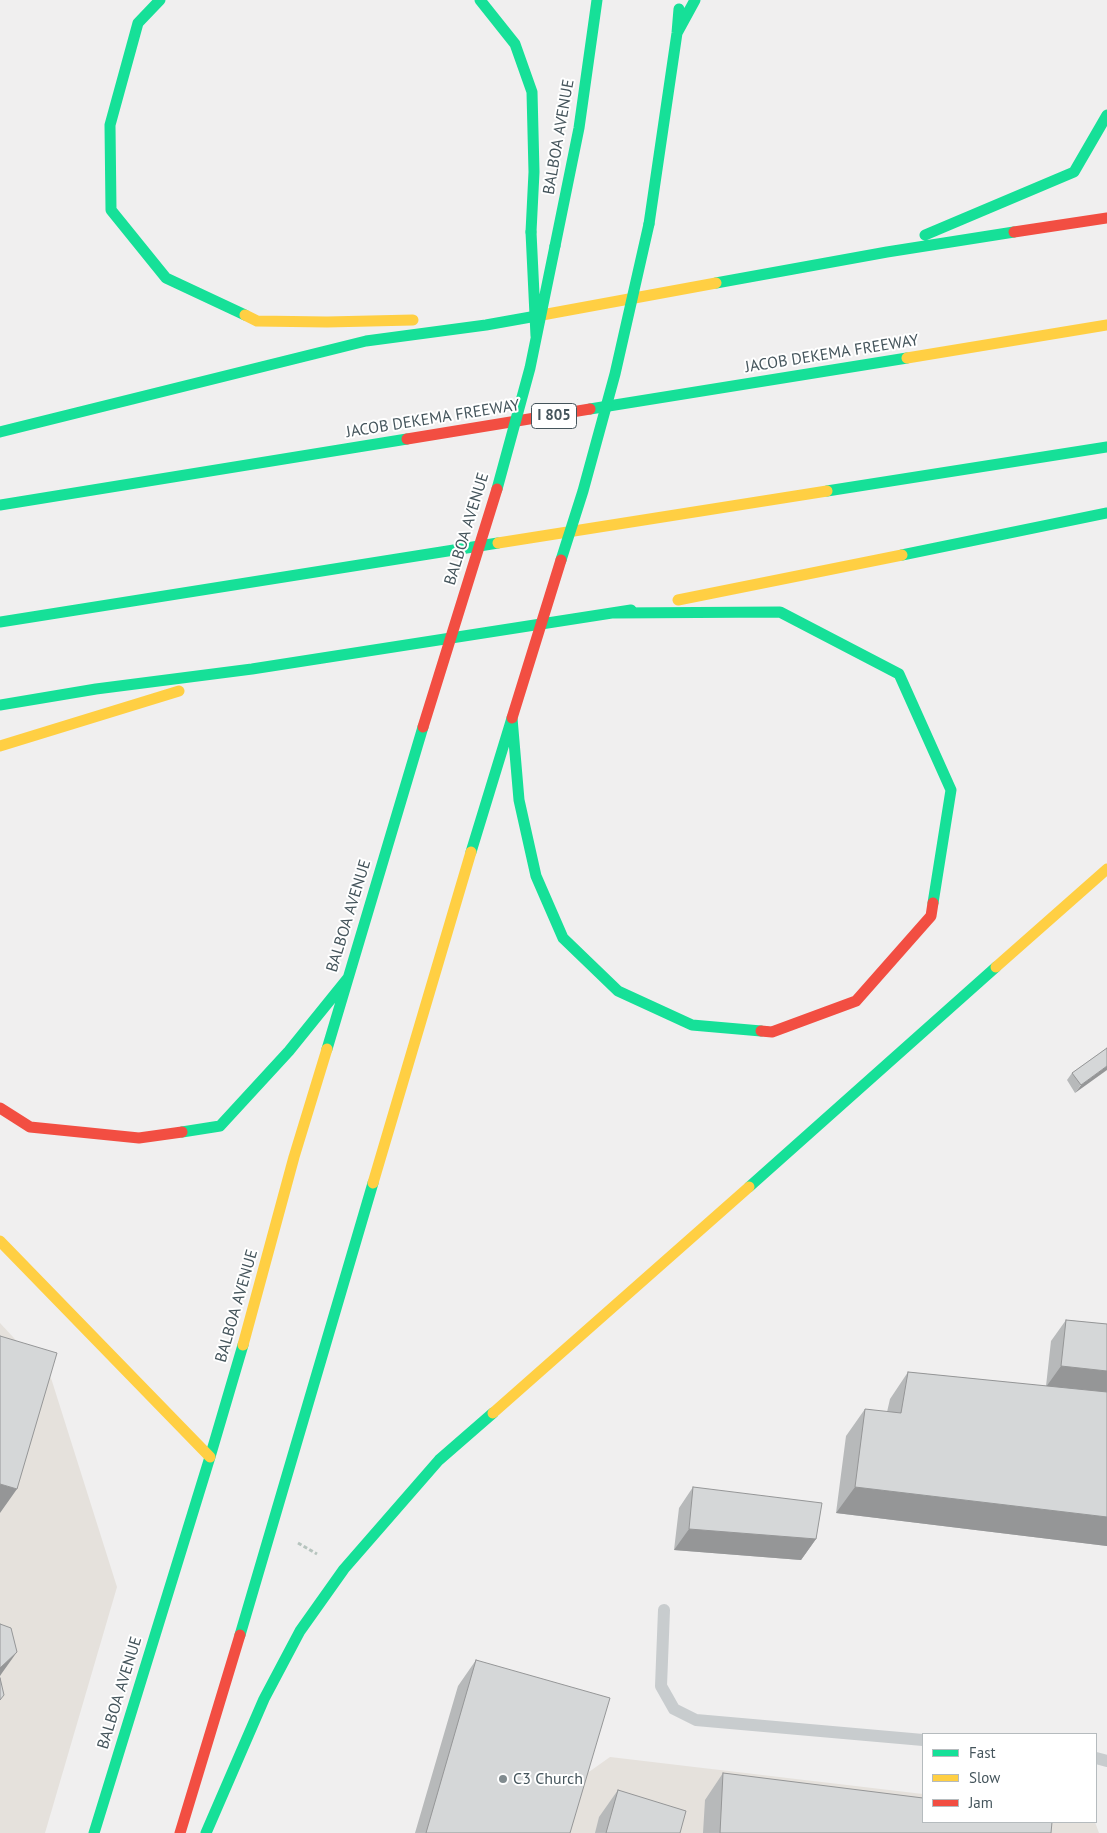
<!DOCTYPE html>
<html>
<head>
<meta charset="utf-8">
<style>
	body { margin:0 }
	#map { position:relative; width:1107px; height:1833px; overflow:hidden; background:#f0efef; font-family:"PT Sans",sans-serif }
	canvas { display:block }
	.legend { position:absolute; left:922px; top:1733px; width:175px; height:90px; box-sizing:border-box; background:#fff; border:1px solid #b5bbbe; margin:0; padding:6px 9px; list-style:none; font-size:15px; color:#45555c }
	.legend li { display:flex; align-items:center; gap:10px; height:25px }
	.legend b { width:25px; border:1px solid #b5bbbe }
</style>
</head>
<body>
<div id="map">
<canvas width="1107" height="1833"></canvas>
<ul class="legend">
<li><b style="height:6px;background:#16e098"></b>Fast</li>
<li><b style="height:6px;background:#ffcf43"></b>Slow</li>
<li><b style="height:6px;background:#f24e42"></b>Jam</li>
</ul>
</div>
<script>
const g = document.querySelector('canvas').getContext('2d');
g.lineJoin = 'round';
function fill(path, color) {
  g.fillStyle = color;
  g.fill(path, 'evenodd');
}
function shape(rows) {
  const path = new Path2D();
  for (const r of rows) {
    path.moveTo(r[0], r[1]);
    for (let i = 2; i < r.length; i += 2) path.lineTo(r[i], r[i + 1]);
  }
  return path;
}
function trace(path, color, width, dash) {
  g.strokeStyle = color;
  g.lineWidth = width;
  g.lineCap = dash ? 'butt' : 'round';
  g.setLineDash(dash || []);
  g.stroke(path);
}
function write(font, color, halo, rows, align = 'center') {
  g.font = font + ' "PT Sans",sans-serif';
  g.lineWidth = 4;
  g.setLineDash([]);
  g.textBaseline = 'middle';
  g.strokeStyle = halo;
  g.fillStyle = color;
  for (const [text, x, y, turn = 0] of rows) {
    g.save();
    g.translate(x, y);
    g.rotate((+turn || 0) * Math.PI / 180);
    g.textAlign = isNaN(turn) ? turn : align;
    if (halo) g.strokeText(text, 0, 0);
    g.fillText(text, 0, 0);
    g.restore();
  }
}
const commercial = shape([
	[0,1323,51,1378,117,1587,45,1833,0,1833],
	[610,1757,923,1794,923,1822,1095,1822,1099,1833,569,1833,586,1774]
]);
const path = shape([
	[298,1543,317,1554]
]);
const lane = shape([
	[664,1610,661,1686,674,1709,696,1720,923,1740],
	[1096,1758,1107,1761]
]);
const fast = shape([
	[160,0,138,23,110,125,111,210,166,278,245,315],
	[480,0,515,44,532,92,534,172,531,232],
	[677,33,695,0],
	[649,224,677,33,679,9],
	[925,235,1074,172,1107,115],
	[555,246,579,128,597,0],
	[716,283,887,252,1014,232],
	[590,409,907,358],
	[0,432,366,341,486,325,542,315],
	[827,491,1107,447],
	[0,505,407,439],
	[902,555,1107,513],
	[614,613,780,612,899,674,951,790,933,903],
	[0,622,498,543],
	[0,705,96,689,252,669,631,610],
	[512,718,519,800,536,876,563,938,618,991,692,1025,761,1031],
	[471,852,512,718],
	[327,1049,423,727],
	[182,1132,220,1126,289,1051,348,978],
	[749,1187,996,967],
	[240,1635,373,1183],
	[94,1833,210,1457,243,1345],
	[206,1833,264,1699,300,1631,344,1569,439,1460,493,1413]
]);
const slow = shape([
	[245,315,257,321,327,322,413,320],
	[542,315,716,283],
	[907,358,1107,325],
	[498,543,827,491],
	[678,600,902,555],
	[0,746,179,691],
	[996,967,1107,869],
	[373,1183,471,852],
	[0,1241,210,1457],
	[243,1345,294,1157,327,1049],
	[493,1413,749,1187]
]);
const jam = shape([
	[1014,232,1107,218],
	[407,439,590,409],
	[761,1031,772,1032,856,1001,931,916,933,903],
	[0,1108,30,1127,139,1138,182,1132],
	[180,1833,240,1635]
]);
const fastBridge = shape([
	[531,232,536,336],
	[497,489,530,368,555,246],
	[561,560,583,491,615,374,649,224]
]);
const jamBridge = shape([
	[512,718,561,560],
	[423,727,497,489]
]);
const wall = shape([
	[1107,1048,1075,1093,1067,1080,1072,1073],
	[1066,1320,1107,1324,1107,1546,836,1513,846,1436,865,1409,887,1412,890,1399,908,1372,1046,1386,1051,1341],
	[693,1487,816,1539,801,1560,674,1550,679,1508],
	[476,1660,570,1833,415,1833,458,1686],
	[723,1773,1051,1833,703,1833,705,1800],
	[618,1790,680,1833,595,1833,599,1817]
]);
const shadedWall = shape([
	[1107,1066,1107,1070,1075,1093,1081,1085],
	[1061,1366,1107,1371,1107,1394,1046,1387],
	[0,1484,17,1489,0,1513],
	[855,1487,1107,1517,1107,1546,836,1513],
	[689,1529,816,1539,801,1560,674,1550],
	[17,1652,2,1673,0,1676,0,1668]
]);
const building = shape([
	[1107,1048,1107,1066,1081,1085,1072,1073,1107,1048],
	[1066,1320,1107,1324,1107,1371,1061,1366,1066,1320],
	[0,1336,57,1353,17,1489,0,1484,0,1336],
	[908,1372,1107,1392,1107,1517,855,1487,865,1409,901,1413,908,1372],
	[693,1487,822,1503,816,1539,689,1529,693,1487],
	[0,1624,11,1628,17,1652,0,1668,0,1624],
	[476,1660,610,1698,570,1833,426,1833,476,1660],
	[0,1678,4,1695,0,1700,0,1678],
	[723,1773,923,1798,923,1822,1052,1822,1051,1833,720,1833,723,1773],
	[618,1790,686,1811,680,1833,606,1833,618,1790]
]);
const markers = [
	[503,1779,5,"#818b8f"]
];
const shields = [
	[554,416,45]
];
const shieldNames = [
	["I 805",554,416]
];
const streetNames = [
	["BALBOA AVENUE",559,137,-80],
	["JACOB DEKEMA FREEWAY",832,354,-9],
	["JACOB DEKEMA FREEWAY",433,419,-9],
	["BALBOA AVENUE",467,529,-73],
	["BALBOA AVENUE",349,916,-73],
	["BALBOA AVENUE",237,1306,-74],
	["BALBOA AVENUE",120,1693,-73]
];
const poiNames = [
	["C3 Church",513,1779]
];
fill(commercial, '#e5e1dc');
trace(path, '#b6c4be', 3, [4, 2.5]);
trace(lane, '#c8ccce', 12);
trace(fast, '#16e098', 11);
trace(slow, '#ffcf43', 11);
trace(jam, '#f24e42', 11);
trace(fastBridge, '#16e098', 11);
trace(jamBridge, '#f24e42', 11);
fill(wall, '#b7b9ba');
fill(shadedWall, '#959697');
fill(building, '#d5d7d8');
trace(building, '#959697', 1);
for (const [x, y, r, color] of markers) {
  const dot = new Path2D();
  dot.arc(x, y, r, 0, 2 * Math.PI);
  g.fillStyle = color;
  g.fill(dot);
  trace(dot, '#fff', 2);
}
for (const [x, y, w] of shields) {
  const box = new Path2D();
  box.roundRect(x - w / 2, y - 12.5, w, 25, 4);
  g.fillStyle = '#fff';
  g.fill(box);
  trace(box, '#45555c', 1);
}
write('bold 15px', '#45555c', null, shieldNames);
write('16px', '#45555c', '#fff', streetNames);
write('16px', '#45555c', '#fff', poiNames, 'left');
</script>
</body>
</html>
